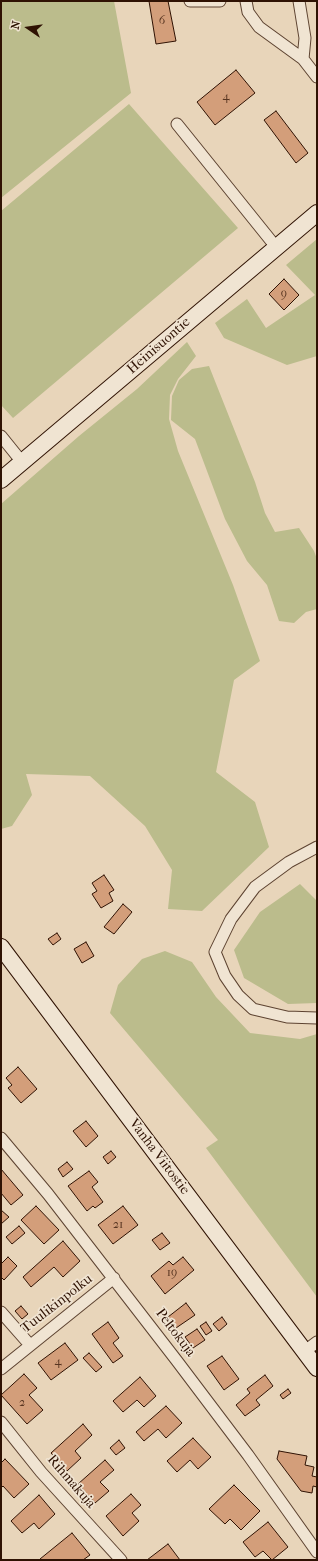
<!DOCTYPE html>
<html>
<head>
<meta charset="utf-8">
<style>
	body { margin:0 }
	#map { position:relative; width:318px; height:1561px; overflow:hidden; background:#e8d5ba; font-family:"IM FELL French Canon",serif }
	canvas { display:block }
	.frame { position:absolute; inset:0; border:2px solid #2f1203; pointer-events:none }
	.north { position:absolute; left:8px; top:8px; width:40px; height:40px; -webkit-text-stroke:3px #f0e4d2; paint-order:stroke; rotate:283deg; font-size:11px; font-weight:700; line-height:16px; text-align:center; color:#2f1203 }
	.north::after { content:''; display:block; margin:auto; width:14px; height:18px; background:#2f1203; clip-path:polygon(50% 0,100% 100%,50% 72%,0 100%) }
</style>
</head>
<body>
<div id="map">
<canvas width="318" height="1561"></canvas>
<div class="frame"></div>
<div class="north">N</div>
</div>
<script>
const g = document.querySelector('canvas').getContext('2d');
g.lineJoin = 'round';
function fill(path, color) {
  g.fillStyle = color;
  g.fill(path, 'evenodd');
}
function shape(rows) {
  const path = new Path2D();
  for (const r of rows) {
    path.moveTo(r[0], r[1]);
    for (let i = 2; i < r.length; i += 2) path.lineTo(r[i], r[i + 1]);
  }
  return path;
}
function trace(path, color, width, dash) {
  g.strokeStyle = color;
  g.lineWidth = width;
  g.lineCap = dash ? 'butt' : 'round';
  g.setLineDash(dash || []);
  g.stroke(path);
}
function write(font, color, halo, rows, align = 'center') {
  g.font = font + ' "IM FELL French Canon",serif';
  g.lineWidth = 3.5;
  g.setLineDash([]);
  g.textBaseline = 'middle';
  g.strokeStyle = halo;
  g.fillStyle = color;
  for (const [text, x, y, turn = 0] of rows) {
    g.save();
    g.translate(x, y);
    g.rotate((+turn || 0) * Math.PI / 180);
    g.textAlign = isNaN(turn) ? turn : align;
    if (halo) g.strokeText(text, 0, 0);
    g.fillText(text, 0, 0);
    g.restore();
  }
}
const green = shape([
	[1,1,114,1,131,93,1,198],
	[129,104,238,228,13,418,1,405,1,211],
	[317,239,317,356,287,365,224,338,215,323,247,299,266,328,315,295,286,265],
	[187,342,196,356,178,379,170,395,169,419,178,451,233,585,260,661,234,680,216,772,255,802,269,847,202,911,168,909,172,870,145,826,90,776,26,774,32,795,12,826,1,829,1,504,79,436,137,389],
	[209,366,255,482,265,513,275,532,299,528,314,551,317,559,317,609,306,612,294,623,279,621,267,585,247,561,225,519,195,439,171,420,172,396,179,380,192,369],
	[300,884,317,901,317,1003,288,1004,244,978,234,950,260,912],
	[165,951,192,962,216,997,250,1033,300,1039,317,1034,317,1297,206,1148,218,1140,110,1013,118,985,142,959]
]);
const building = shape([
	[149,1,168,1,176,41,156,44,149,1],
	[236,70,255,93,215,125,197,102,236,70],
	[276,111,308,153,296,163,264,120,276,111],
	[284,279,299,295,284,310,269,294,284,279],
	[104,875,114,890,109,893,113,901,101,908,92,894,97,891,92,883,104,875],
	[123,904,132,912,114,934,104,927,123,904],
	[57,933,61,939,53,945,48,939,57,933],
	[86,942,94,956,82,963,74,949,86,942],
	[18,1067,37,1089,21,1103,8,1088,12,1085,6,1078,18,1067],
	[86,1121,98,1136,86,1147,73,1131,86,1121],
	[111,1151,116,1157,108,1164,103,1157,111,1151],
	[67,1162,73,1169,63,1177,58,1169,67,1162],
	[1,1169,23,1195,11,1205,1,1193,1,1169],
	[89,1171,98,1182,92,1187,103,1202,95,1208,93,1206,87,1211,68,1186,89,1171],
	[36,1206,59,1230,44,1244,21,1220,36,1206],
	[123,1206,138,1225,113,1244,98,1225,123,1206],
	[1,1210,9,1217,1,1224,1,1210],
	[19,1226,25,1233,12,1244,6,1237,19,1226],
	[162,1233,170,1243,160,1250,152,1240,162,1233],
	[63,1241,80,1261,63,1277,54,1267,31,1287,23,1277,63,1241],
	[8,1257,17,1266,4,1280,1,1277,1,1261,2,1263,8,1257],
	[183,1257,194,1270,165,1294,151,1276,169,1261,173,1265,183,1257],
	[186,1303,195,1315,176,1328,168,1317,186,1303],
	[21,1306,28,1314,22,1319,15,1311,21,1306],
	[222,1317,227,1324,219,1331,213,1324,222,1317],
	[108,1322,119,1338,113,1343,123,1356,113,1363,92,1334,108,1322],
	[206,1322,212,1331,206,1335,200,1326,206,1322],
	[197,1329,205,1340,193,1348,185,1337,197,1329],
	[65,1343,78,1360,51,1380,38,1363,65,1343],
	[89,1353,102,1367,96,1372,83,1358,89,1353],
	[222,1356,239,1379,224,1390,207,1366,222,1356],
	[24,1374,37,1388,29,1395,43,1410,27,1424,1,1395,24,1374],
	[265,1375,273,1386,256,1400,260,1405,245,1416,236,1405,250,1393,247,1389,265,1375],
	[140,1377,156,1396,144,1407,137,1400,123,1412,113,1401,140,1377],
	[288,1389,291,1393,283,1399,280,1395,288,1389],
	[166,1406,182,1423,166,1438,158,1429,144,1441,136,1432,166,1406],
	[83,1424,92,1435,75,1451,81,1458,67,1471,51,1453,83,1424],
	[193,1438,211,1457,198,1469,190,1460,177,1472,167,1461,193,1438],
	[119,1440,125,1448,116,1455,110,1448,119,1440],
	[279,1451,307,1456,305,1465,314,1467,312,1476,317,1477,317,1487,313,1486,312,1493,301,1491,277,1459,279,1451],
	[5,1459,29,1484,14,1498,3,1486,1,1488,1,1463,5,1459],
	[105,1460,114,1470,100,1482,109,1491,95,1503,78,1484,105,1460],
	[234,1485,260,1511,241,1530,230,1519,225,1524,209,1509,234,1485],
	[131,1494,141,1505,132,1513,139,1521,123,1536,106,1516,131,1494],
	[39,1495,55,1514,39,1529,34,1523,22,1533,11,1521,39,1495],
	[268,1522,288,1547,272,1560,263,1551,255,1557,243,1542,268,1522],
	[72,1533,90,1555,83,1560,41,1560,40,1559,72,1533],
	[168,1544,180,1560,147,1560,168,1544]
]);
const street = shape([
	[190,1,220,1],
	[246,1,248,12,259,27,303,59,317,77],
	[299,1,305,38,303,59],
	[177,124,276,247],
	[1,436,22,462],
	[317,847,289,862,255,887,231,919,215,952,225,976,238,995,253,1009,287,1017,317,1018],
	[1,1138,48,1194,177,1361,248,1455,317,1552],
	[1,1312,30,1345],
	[305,1351,317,1342],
	[1,1369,114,1278],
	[1,1422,41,1472,121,1560]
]);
const secondary = shape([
	[1,480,317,213],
	[1,947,317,1368]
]);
const numberNames = [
	["6",162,21],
	["4",226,97],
	["9",284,294],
	["21",118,1225],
	["19",172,1273],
	["4",58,1362],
	["2",22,1403]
];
const streetNames = [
	["Heinisuontie",159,346,-41],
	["Vanha Viitostie",159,1157,53],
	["Tuulikinpolku",57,1304,-38],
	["Peltokuja",175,1333,53],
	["Rihmakuja",71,1482,49]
];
fill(green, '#bbbc8c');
fill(building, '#d39e7a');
trace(building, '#2f1203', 1);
trace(street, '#5d4331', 13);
trace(secondary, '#2f1203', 18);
trace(street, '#f0e4d2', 11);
trace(secondary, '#f0e4d2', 16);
write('12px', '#583521', null, numberNames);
write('14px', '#2f1203', '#f0e4d2', streetNames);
</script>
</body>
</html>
